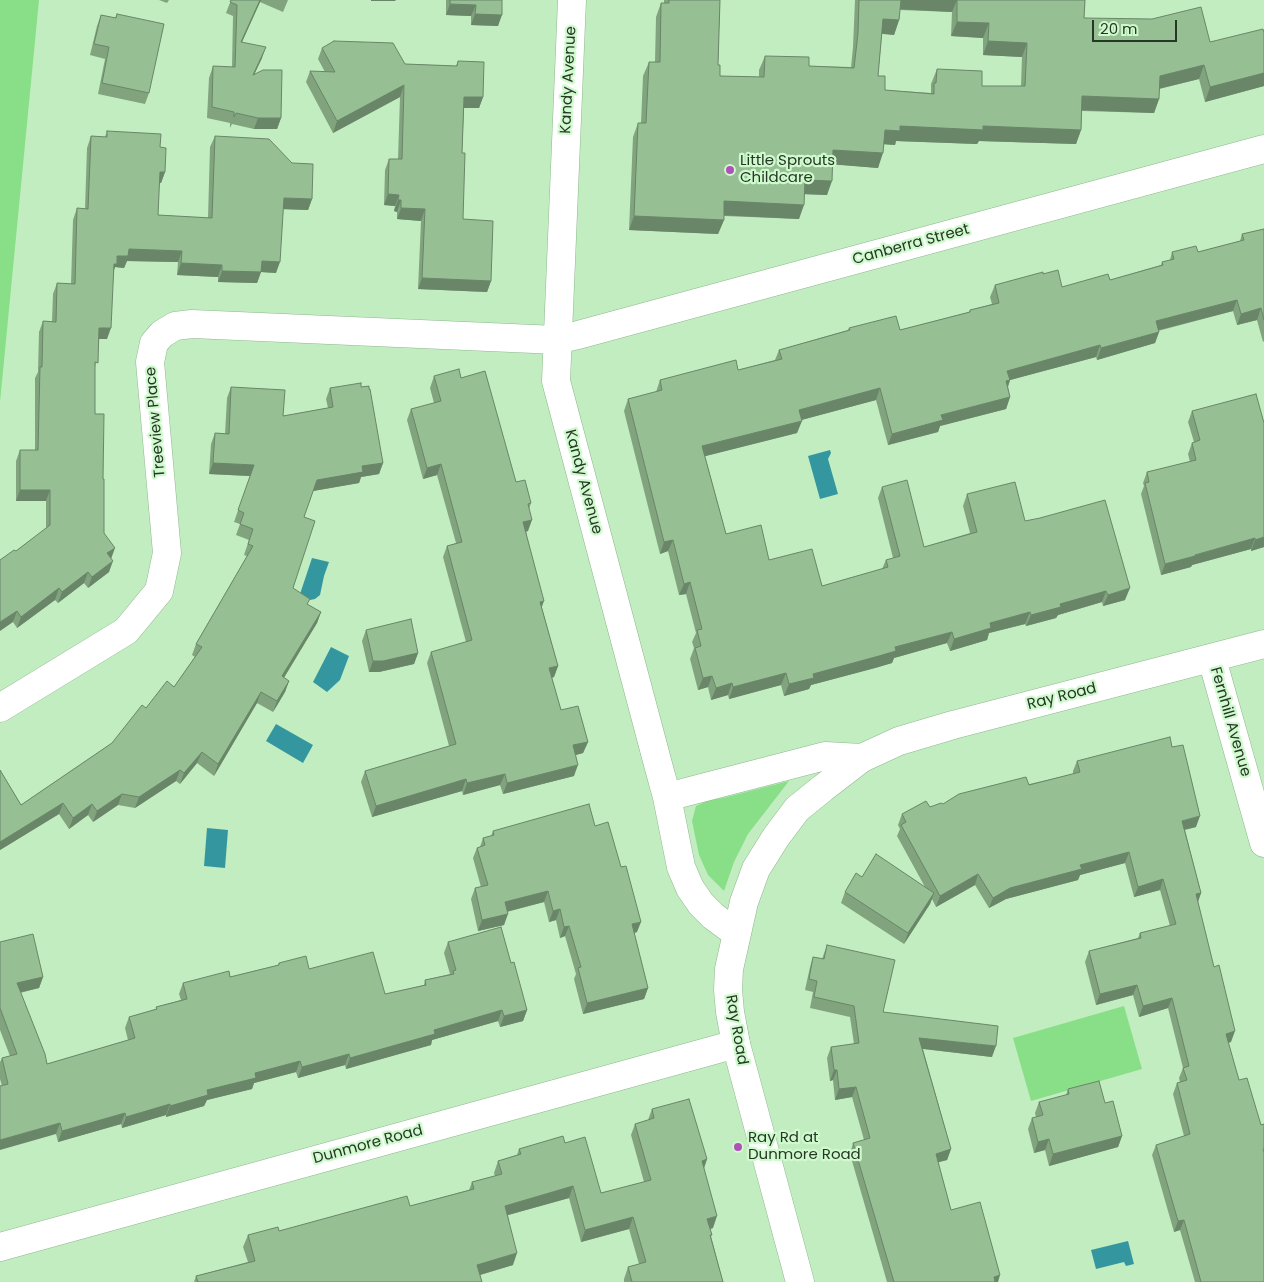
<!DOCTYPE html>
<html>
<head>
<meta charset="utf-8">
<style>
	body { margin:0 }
	#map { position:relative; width:1264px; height:1282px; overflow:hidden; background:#c2edc0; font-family:Poppins,sans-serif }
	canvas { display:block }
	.scale { position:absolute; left:1092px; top:20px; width:85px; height:22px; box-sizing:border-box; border:2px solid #273726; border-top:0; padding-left:6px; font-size:15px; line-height:18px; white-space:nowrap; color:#273726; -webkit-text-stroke:4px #cffacd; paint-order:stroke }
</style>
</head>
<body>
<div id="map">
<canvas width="1264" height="1282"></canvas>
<div class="scale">20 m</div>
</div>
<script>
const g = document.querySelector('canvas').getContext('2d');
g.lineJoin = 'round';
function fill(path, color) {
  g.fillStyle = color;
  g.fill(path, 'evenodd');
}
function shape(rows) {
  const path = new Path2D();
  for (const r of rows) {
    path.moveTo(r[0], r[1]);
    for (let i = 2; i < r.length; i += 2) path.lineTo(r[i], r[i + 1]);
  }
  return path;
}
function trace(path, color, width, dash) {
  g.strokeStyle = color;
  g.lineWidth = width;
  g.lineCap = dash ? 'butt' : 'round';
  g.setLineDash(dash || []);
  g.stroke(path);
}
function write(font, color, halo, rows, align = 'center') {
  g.font = font + ' Poppins,sans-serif';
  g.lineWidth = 4.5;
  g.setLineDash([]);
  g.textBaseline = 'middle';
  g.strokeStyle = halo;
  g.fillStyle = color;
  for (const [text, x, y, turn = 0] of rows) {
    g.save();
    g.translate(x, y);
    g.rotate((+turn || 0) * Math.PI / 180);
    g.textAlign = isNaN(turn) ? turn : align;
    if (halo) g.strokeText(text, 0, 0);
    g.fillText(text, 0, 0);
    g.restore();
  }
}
const green = shape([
	[0,0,39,0,0,402],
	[789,781,748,834,734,862,724,891,708,875,699,855,692,821,696,806,709,800,723,798],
	[1124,1006,1142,1069,1031,1101,1013,1038]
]);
const water = shape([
	[830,450,831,453,828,459,838,494,820,499,808,456],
	[312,558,329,562,324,576,320,595,315,599,310,600,300,594],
	[331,647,349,656,340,680,327,692,313,682],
	[276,724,313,745,303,763,266,741],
	[207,828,228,830,225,868,204,866],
	[1128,1241,1134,1264,1126,1266,1124,1262,1096,1269,1091,1250]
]);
const street = shape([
	[572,0,556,381,659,768,667,797,681,867,690,888,701,904,713,916,736,933],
	[1212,659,1264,843],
	[0,708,126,631,159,591,167,553,150,362,154,343,162,334,175,326,192,324,557,340,578,335,1264,149],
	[667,797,825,756,862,758],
	[0,1247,736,1044]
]);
const secondary = shape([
	[800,1282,736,1044,730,1012,728,990,729,969,744,902,756,869,776,837,797,809,823,788,862,758,899,741,953,725,1264,644]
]);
const wall = shape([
	[159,0,169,0,167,3],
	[231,0,288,0,283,12,260,2,242,42,262,58,254,74,281,118,277,129,254,129,232,124,230,128,230,123,207,118,209,78,213,66,232,67,233,16,226,13],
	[446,0,502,0,498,26,471,25,471,16,446,15],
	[664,0,720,0,718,65,720,76,759,77,759,70,765,56,809,66,851,67,853,47,855,0,1085,0,1084,18,1210,42,1264,33,1264,86,1205,102,1199,79,1159,89,1159,99,1154,113,1082,111,1081,130,1076,144,979,141,977,144,896,141,895,145,884,144,878,168,833,164,827,195,804,194,799,219,724,216,724,220,718,234,629,230,633,137,638,123,641,123,643,76,649,62,655,62,656,17,661,3,664,3],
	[900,10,952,12,951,36,983,38,983,55,1022,57,1021,86,982,86,937,69,931,84,931,93,885,90,878,76,882,34,894,35,899,20],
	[117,14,149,93,145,104,98,94,105,59,90,55,97,26,101,15,115,18],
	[322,48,405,64,456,66,458,61,483,97,479,108,464,108,462,153,463,219,491,281,487,292,418,289,421,221,397,219,397,212,394,211,395,206,384,205,385,170,389,159,398,159,400,97,333,133,306,82,310,71,325,72,318,59],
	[107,131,160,147,165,172,161,183,159,183,158,215,208,218,210,147,215,136,312,199,308,210,283,209,276,273,261,272,257,283,218,282,218,277,177,275,178,262,127,261,124,268,115,267,113,273,107,339,99,339,95,368,95,414,103,479,104,533,111,559,109,572,88,588,84,583,58,603,55,600,17,628,13,622,16,551,46,529,46,501,16,501,16,461,20,450,35,450,35,378,38,372,39,332,43,321,52,321,53,294,57,283,71,284,73,220,77,208,85,209,87,148,91,136,105,137],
	[1264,229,1264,341,1263,342,1257,320,1237,325,1233,311,1158,331,1159,332,1155,343,1097,360,1096,357,1010,380,1008,387,1010,397,1006,409,940,426,938,432,888,445,876,400,801,420,797,433,705,456,726,534,769,560,822,586,882,569,886,560,893,558,878,498,882,487,924,547,970,533,963,506,967,494,1025,521,1125,600,1103,606,1102,602,1058,615,1056,618,1026,626,1025,624,989,633,987,640,950,651,947,643,894,658,892,663,875,668,811,685,809,689,784,696,781,685,729,699,728,695,711,700,708,687,698,690,690,659,694,648,692,642,696,633,686,594,679,595,668,551,660,554,624,411,628,399,656,392,660,380,738,370,775,360,779,350,848,330,849,328,900,330,969,312,970,310,992,304,990,297,995,285,1043,274,1062,287,1110,280,1161,265,1162,262,1170,260,1172,252,1198,252,1240,241,1242,234],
	[434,376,461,378,516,482,531,503,529,509,528,531,526,532,542,608,558,666,554,677,552,678,561,710,588,742,583,753,575,755,574,776,503,794,500,785,463,795,462,791,372,817,361,782,365,771,449,746,427,663,431,652,466,642,443,557,447,546,456,543,437,475,423,479,407,420,411,409,434,403,430,388],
	[231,387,283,416,328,408,326,399,330,388,361,387,383,463,379,474,361,477,359,483,313,491,304,517,293,588,308,605,321,612,317,623,284,678,289,681,285,692,273,712,257,703,214,776,197,763,180,784,176,781,135,808,118,805,93,822,88,815,69,829,59,814,0,850,0,770,21,805,112,743,146,708,174,687,195,657,192,655,196,644,247,556,244,555,249,540,236,535,240,524,234,522,250,476,209,474,211,444,215,433,225,434,227,398],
	[1192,411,1264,547,1251,551,1251,549,1192,565,1191,567,1161,575,1141,494,1144,486,1143,483,1147,472,1190,462,1188,454,1192,443,1194,442,1188,422],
	[366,630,418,653,414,664,379,672,369,672,362,641],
	[1077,761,1196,827,1185,830,1201,893,1198,902,1231,1042,1228,1043,1264,1282,1195,1282,1180,1230,1174,1232,1152,1155,1156,1145,1184,1136,1173,1094,1177,1083,1180,1082,1179,1078,1183,1068,1168,1008,1139,1017,1133,995,1096,1005,1085,962,1089,951,1138,938,1140,933,1170,926,1160,890,1134,897,1125,863,1080,875,1078,880,1006,899,989,908,975,885,936,907,932,899,930,904,904,944,841,903,845,892,862,877,925,887,897,836,900,829,898,825,902,814,943,804,1073,774,1073,771],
	[595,826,637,932,634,933,648,988,644,999,583,1014,574,979,576,974,565,936,560,938,556,920,549,922,544,902,507,912,504,925,478,931,471,899,475,888,481,887,473,858,477,848,480,847,483,838,491,836,493,831],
	[0,942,43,977,39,988,20,993,47,1064,128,1040,125,1028,129,1017,156,1009,156,1007,181,1000,179,994,183,983,230,977,278,965,279,963,309,969,385,994,424,985,425,980,450,974,444,953,448,942,511,963,527,1010,523,1021,500,1027,498,1021,432,1040,431,1045,346,1069,345,1065,298,1078,296,1072,254,1083,252,1089,207,1100,204,1106,166,1117,166,1115,122,1128,121,1124,58,1142,56,1134,2,1086,0,1079,0,1062,2,1058,10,1056,0,1030],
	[827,945,883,1012,992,1057,923,1049,951,1149,947,1160,938,1162,951,1210,998,1282,887,1282,850,1154,853,1143,864,1140,852,1097,835,1100,833,1080,830,1081,827,1058,831,1047,854,1044,850,1017,810,1008,813,992,805,990,810,967,813,957,822,959],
	[1068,1089,1105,1103,1122,1136,1118,1147,1049,1166,1045,1150,1034,1153,1028,1129,1032,1118,1036,1117,1035,1113,1039,1102,1066,1095],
	[652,1109,707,1159,704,1168,713,1228,710,1229,712,1235,711,1236,723,1282,624,1282,624,1279,628,1267,639,1264,629,1229,581,1242,569,1198,508,1215,513,1265,480,1275,482,1282,194,1282,196,1276,248,1262,243,1247,248,1235,279,1231,410,1206,469,1190,472,1182,495,1176,494,1173,498,1161,517,1155,519,1149,565,1143,601,1193,644,1182,631,1135,635,1124,648,1120]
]);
const shadedWall = shape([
	[260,0,261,0,237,53,241,42],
	[371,0,396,0,395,1,371,1],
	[899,0,957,0,952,12,896,9],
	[450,4,476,5,471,16,446,15],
	[475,14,502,15,498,26,471,25],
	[883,19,899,20,894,35,878,33],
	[957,22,989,23,983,38,951,36],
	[988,41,1027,43,1022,57,983,55],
	[266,47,262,58,249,86,253,75],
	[1204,65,1199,79,1154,90,1160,76],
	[1264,73,1264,86,1205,102,1210,87],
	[404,85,400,97,333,133,337,121],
	[1082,96,1159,99,1154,113,1077,110],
	[464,97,483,97,479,108,460,108],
	[258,118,281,118,277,129,254,129],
	[900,126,983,126,1081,130,1076,144,979,141,977,144,896,141,895,145,880,144,885,130],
	[833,150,883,153,878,168,828,164],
	[160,172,165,172,161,183,156,183],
	[805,180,832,181,827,195,800,194],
	[388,194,399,195,395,206,384,205],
	[284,198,312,199,308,210,280,209],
	[398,200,401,200,397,212,394,211],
	[724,201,804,205,799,219,719,215],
	[401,208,425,209,421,221,397,219],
	[634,216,724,220,718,234,629,230],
	[129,249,182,251,178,262,127,261,124,268,115,267,112,275,109,275,117,256],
	[262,261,280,262,276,273,261,272,257,283,218,282,222,271],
	[181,263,222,265,218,277,177,275],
	[422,278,491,281,487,292,418,289],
	[1237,300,1233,311,1151,332,1156,321],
	[1261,308,1257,320,1237,325,1241,314],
	[99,328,111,328,107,339,95,339],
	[1159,332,1155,343,1097,360,1101,348],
	[1100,345,1096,357,1010,380,1006,392,1007,371],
	[880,388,876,400,794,422,799,410],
	[1010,397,1006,409,940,426,938,432,888,445,892,434,941,415],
	[802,421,797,433,698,458,702,446],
	[213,463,254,465,250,476,209,474],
	[383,463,379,474,361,477,359,483,313,491,317,480,362,466],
	[441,464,437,475,423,479,427,468],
	[20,490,50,490,46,501,16,501],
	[532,520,528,531,519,533,523,522],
	[1264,537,1264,547,1251,551,1255,540],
	[1255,538,1251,549,1192,565,1191,567,1161,575,1165,564],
	[673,540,668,551,660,554,664,542],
	[115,548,111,559,107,553],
	[113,561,109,572,88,588,92,577],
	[88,572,84,583,58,603,62,592],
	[690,582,686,594,679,595,684,584],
	[59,588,55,600,17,628,21,617],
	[1130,588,1125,600,1103,606,1108,595],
	[1106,591,1102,602,1058,615,1056,618,1026,626,1031,615,1060,604],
	[544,601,540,612,540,602],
	[17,611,13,622,0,631,0,622],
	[321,612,317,623,278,687,282,676],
	[1030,612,1025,624,989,633,987,640,950,651,954,639,990,623],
	[952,632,947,643,894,658,892,663,875,668,811,685,809,689,784,696,789,684,813,674,895,647],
	[418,653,414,664,379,672,369,672,373,661],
	[558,666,554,677,545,679,549,668],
	[786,673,781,685,729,699,733,687],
	[712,676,708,687,698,690,703,678],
	[289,681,285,692,273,712,277,701],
	[732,683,728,695,711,700,716,688],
	[261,692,257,703,214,776,218,764],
	[588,742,583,753,569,757,573,745],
	[202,752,197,763,180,784,184,773],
	[578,765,574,776,503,794,507,783],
	[180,770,176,781,135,808,139,797],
	[505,774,500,785,463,795,467,783],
	[466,779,462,791,372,817,376,806],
	[122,794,118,805,93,822,97,811],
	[63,803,59,814,0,850,0,842],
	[92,804,88,815,69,829,73,818],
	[1200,816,1196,827,1178,831,1182,821],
	[1129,852,1125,863,1080,875,1078,880,1006,899,989,908,993,898,1010,888,1080,865],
	[978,874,975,885,936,907,940,896],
	[1163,879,1160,890,1134,897,1138,887],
	[548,891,544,902,501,913,505,902],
	[934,893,930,904,904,944,908,933],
	[1201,893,1197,904,1196,894],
	[560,909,556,920,549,922,553,911],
	[508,914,504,925,478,931,482,920],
	[641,922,637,932,628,935,632,924],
	[569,926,565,936,560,938,564,927],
	[43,977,39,988,13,994,17,983],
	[1137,985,1133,995,1096,1005,1100,994],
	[648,988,644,999,583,1014,587,1003],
	[1172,998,1168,1008,1139,1017,1143,1006],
	[502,1010,498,1021,432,1040,431,1045,346,1069,350,1058,434,1030],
	[527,1010,523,1021,500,1027,504,1016],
	[1235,1031,1231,1042,1222,1044,1226,1034],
	[919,1038,996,1046,992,1057,916,1048],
	[349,1054,345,1065,298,1078,302,1067],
	[300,1061,296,1072,254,1083,252,1089,207,1100,204,1106,166,1117,170,1106,207,1090,255,1073],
	[834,1070,837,1070,833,1080,830,1081],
	[856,1087,852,1097,835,1100,839,1089],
	[170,1104,166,1115,122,1128,126,1117],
	[125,1113,121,1124,58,1142,62,1131],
	[60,1123,56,1134,0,1150,0,1140],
	[1122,1136,1118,1147,1049,1166,1053,1154],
	[1049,1139,1045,1150,1034,1153,1038,1142],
	[951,1149,947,1160,932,1164,936,1154],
	[707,1159,703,1171,702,1161],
	[573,1186,569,1198,501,1217,505,1206],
	[717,1216,713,1228,703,1231,707,1219],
	[633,1217,629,1229,581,1242,585,1230],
	[1184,1220,1180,1230,1174,1232,1178,1221],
	[517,1253,513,1265,473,1277,477,1265],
	[1000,1275,998,1282,992,1282,994,1277]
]);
const building = shape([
	[231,0,260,0,241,42,266,47,253,75,263,70,282,70,281,118,258,118,236,113,234,117,234,112,212,107,213,66,235,67,237,5,230,2,231,0],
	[450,0,502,0,502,15,475,14,476,5,450,4,450,0],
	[669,0,720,0,718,65,720,65,720,76,764,77,765,56,809,57,809,66,854,68,858,33,859,0,901,0,899,20,883,19,878,76,885,76,885,90,934,94,934,83,936,83,937,69,982,71,982,86,1025,86,1027,43,988,41,989,23,957,22,957,0,1085,0,1084,18,1152,19,1201,7,1210,42,1263,29,1264,33,1264,73,1210,87,1204,65,1160,76,1159,99,1082,96,1081,130,983,126,983,130,900,126,900,131,885,130,883,153,833,150,832,181,805,180,804,205,724,201,724,220,634,216,638,123,646,123,649,62,660,62,661,3,669,3,669,0],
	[117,14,164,24,149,93,102,83,109,47,94,44,101,15,116,18,117,14],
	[334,41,393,43,405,64,457,66,458,61,484,62,483,97,464,97,462,153,465,153,463,219,493,221,491,281,422,278,425,209,401,208,401,200,398,200,399,195,388,194,389,159,402,159,404,85,337,121,310,71,335,72,322,48,334,41],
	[107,131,161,134,160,147,166,148,165,172,160,172,158,215,212,218,215,136,269,139,292,163,313,164,312,199,284,198,280,262,262,261,261,272,222,271,222,265,181,263,182,251,129,249,128,256,117,256,117,264,114,264,111,328,99,328,98,363,95,362,95,414,104,414,103,479,104,479,104,533,115,548,107,553,113,561,92,577,88,572,62,592,59,588,21,617,17,611,0,622,0,560,14,550,16,551,50,525,50,490,20,490,20,450,38,450,40,367,42,367,43,321,56,322,57,283,75,284,77,208,88,209,91,136,107,137,107,131],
	[1264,229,1264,320,1261,308,1241,314,1237,300,1156,321,1159,332,1101,348,1100,345,1007,371,1010,380,1006,381,1010,397,941,415,943,420,892,434,880,388,799,410,802,421,702,446,726,534,761,525,769,560,812,549,822,586,888,567,886,560,900,556,882,487,907,480,924,547,977,532,967,494,1015,482,1025,521,1040,518,1105,500,1130,588,1108,595,1106,591,1060,604,1061,607,1031,615,1030,612,990,623,991,628,954,639,952,632,895,647,896,651,879,656,813,674,814,678,789,684,786,673,733,687,732,683,716,688,712,676,703,678,695,648,701,646,697,630,702,629,690,582,684,584,673,540,664,542,628,399,662,390,660,380,736,360,738,370,782,359,779,350,850,330,849,328,896,316,900,330,970,312,970,310,999,303,995,285,1043,272,1043,274,1058,270,1062,287,1108,274,1110,280,1163,265,1162,262,1174,259,1172,252,1196,246,1198,252,1244,240,1242,234,1264,229],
	[459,369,461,378,485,371,516,482,525,480,531,503,528,504,532,520,523,522,544,601,540,602,558,666,549,668,561,710,578,706,588,742,573,745,578,765,507,783,505,774,467,783,466,779,376,806,365,771,456,744,431,652,472,640,447,546,462,542,441,464,427,468,411,409,441,401,434,376,459,369],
	[361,383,361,387,369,386,369,389,370,389,383,463,362,466,363,472,317,480,304,517,315,521,293,588,310,599,307,604,321,612,282,676,289,681,277,701,261,692,218,764,202,752,184,773,180,770,139,797,122,794,97,811,92,804,73,818,63,803,0,842,0,770,21,805,112,743,142,705,146,708,167,681,174,687,202,647,196,644,253,546,248,544,253,529,240,524,244,513,238,510,254,465,213,463,215,433,229,434,231,387,285,390,283,416,333,407,330,388,361,383],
	[1256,394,1264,423,1264,537,1255,540,1255,538,1195,555,1195,556,1165,564,1145,483,1149,482,1147,472,1196,460,1192,443,1200,440,1192,411,1256,394],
	[411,619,418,653,383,661,373,661,366,630,411,619],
	[1170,737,1172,747,1183,745,1200,816,1182,821,1201,893,1196,894,1214,967,1219,965,1235,1031,1226,1034,1239,1080,1247,1078,1261,1125,1264,1124,1264,1149,1263,1149,1264,1153,1264,1282,1201,1282,1184,1220,1178,1221,1156,1145,1190,1134,1177,1083,1187,1080,1183,1068,1189,1066,1172,998,1143,1006,1137,985,1100,994,1089,951,1141,938,1140,933,1176,924,1163,879,1138,887,1129,852,1080,865,1082,869,1010,888,993,898,978,874,940,896,901,825,906,822,902,814,926,801,930,807,941,803,943,804,959,794,1026,777,1029,785,1080,772,1077,761,1170,737],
	[589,804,595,826,608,822,621,867,626,866,641,922,632,924,648,988,587,1003,578,968,581,967,569,926,564,927,560,909,553,911,548,891,505,902,508,914,482,920,475,888,488,885,477,848,485,845,483,838,494,835,493,831,589,804],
	[876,854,934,893,908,933,845,892,856,873,862,877,876,854],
	[501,927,511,963,514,962,527,1010,504,1016,502,1010,434,1030,435,1034,350,1058,349,1054,302,1067,300,1061,255,1073,256,1078,207,1090,208,1095,170,1106,170,1104,126,1117,125,1113,62,1131,60,1123,0,1140,0,1086,8,1084,2,1058,17,1054,0,1008,0,942,33,934,43,977,17,983,45,1054,47,1064,135,1038,129,1017,157,1009,156,1007,187,999,183,983,229,971,230,977,279,965,279,963,306,956,309,969,373,952,385,994,426,985,425,980,454,974,453,971,456,970,448,942,501,927],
	[827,945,895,960,883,1012,998,1026,996,1046,919,1038,951,1149,936,1154,951,1210,980,1202,1000,1275,994,1277,995,1282,894,1282,853,1143,870,1138,856,1087,839,1089,837,1070,834,1070,831,1047,859,1043,854,1006,814,997,817,981,809,979,813,957,824,959,827,945],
	[1099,1081,1105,1103,1113,1101,1122,1136,1053,1154,1049,1139,1038,1142,1032,1118,1043,1115,1039,1102,1069,1094,1068,1089,1099,1081],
	[689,1099,707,1159,702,1161,717,1216,707,1219,712,1235,710,1235,723,1282,632,1282,628,1267,646,1262,633,1217,585,1230,573,1186,505,1206,517,1253,477,1265,482,1282,198,1282,196,1276,255,1261,248,1235,278,1227,279,1231,407,1196,410,1206,474,1189,472,1182,502,1174,498,1161,521,1154,519,1149,563,1136,565,1143,585,1137,601,1193,651,1180,635,1124,654,1118,652,1109,689,1099]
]);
const markers = [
	[730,170,5,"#b051ba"],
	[738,1147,5,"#b051ba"]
];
const streetNames = [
	["Kandy Avenue",569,80,-87],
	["Canberra Street",911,245,-15],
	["Treeview Place",156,422,-95],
	["Kandy Avenue",583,482,75],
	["Ray Road",1062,697,-14],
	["Fernhill Avenue",1230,722,74],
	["Ray Road",736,1030,80],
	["Dunmore Road",368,1145,-15]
];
const poiNames = [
	["Little Sprouts",740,161],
	["Childcare",740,178],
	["Ray Rd at",748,1138],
	["Dunmore Road",748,1155]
];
fill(green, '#89df87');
fill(water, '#3497a0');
trace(street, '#8eb88d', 29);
trace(secondary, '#8eb88d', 29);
trace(street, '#fff', 28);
trace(secondary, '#fff', 28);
fill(wall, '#81a47f');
fill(shadedWall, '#698668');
fill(building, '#96bf94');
trace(building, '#698668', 1);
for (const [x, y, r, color] of markers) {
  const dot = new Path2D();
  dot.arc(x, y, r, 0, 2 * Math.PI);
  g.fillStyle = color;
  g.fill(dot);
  trace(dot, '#cffacd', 2);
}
write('15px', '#273726', '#cffacd', streetNames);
write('15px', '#273726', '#cffacd', poiNames, 'left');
</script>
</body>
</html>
